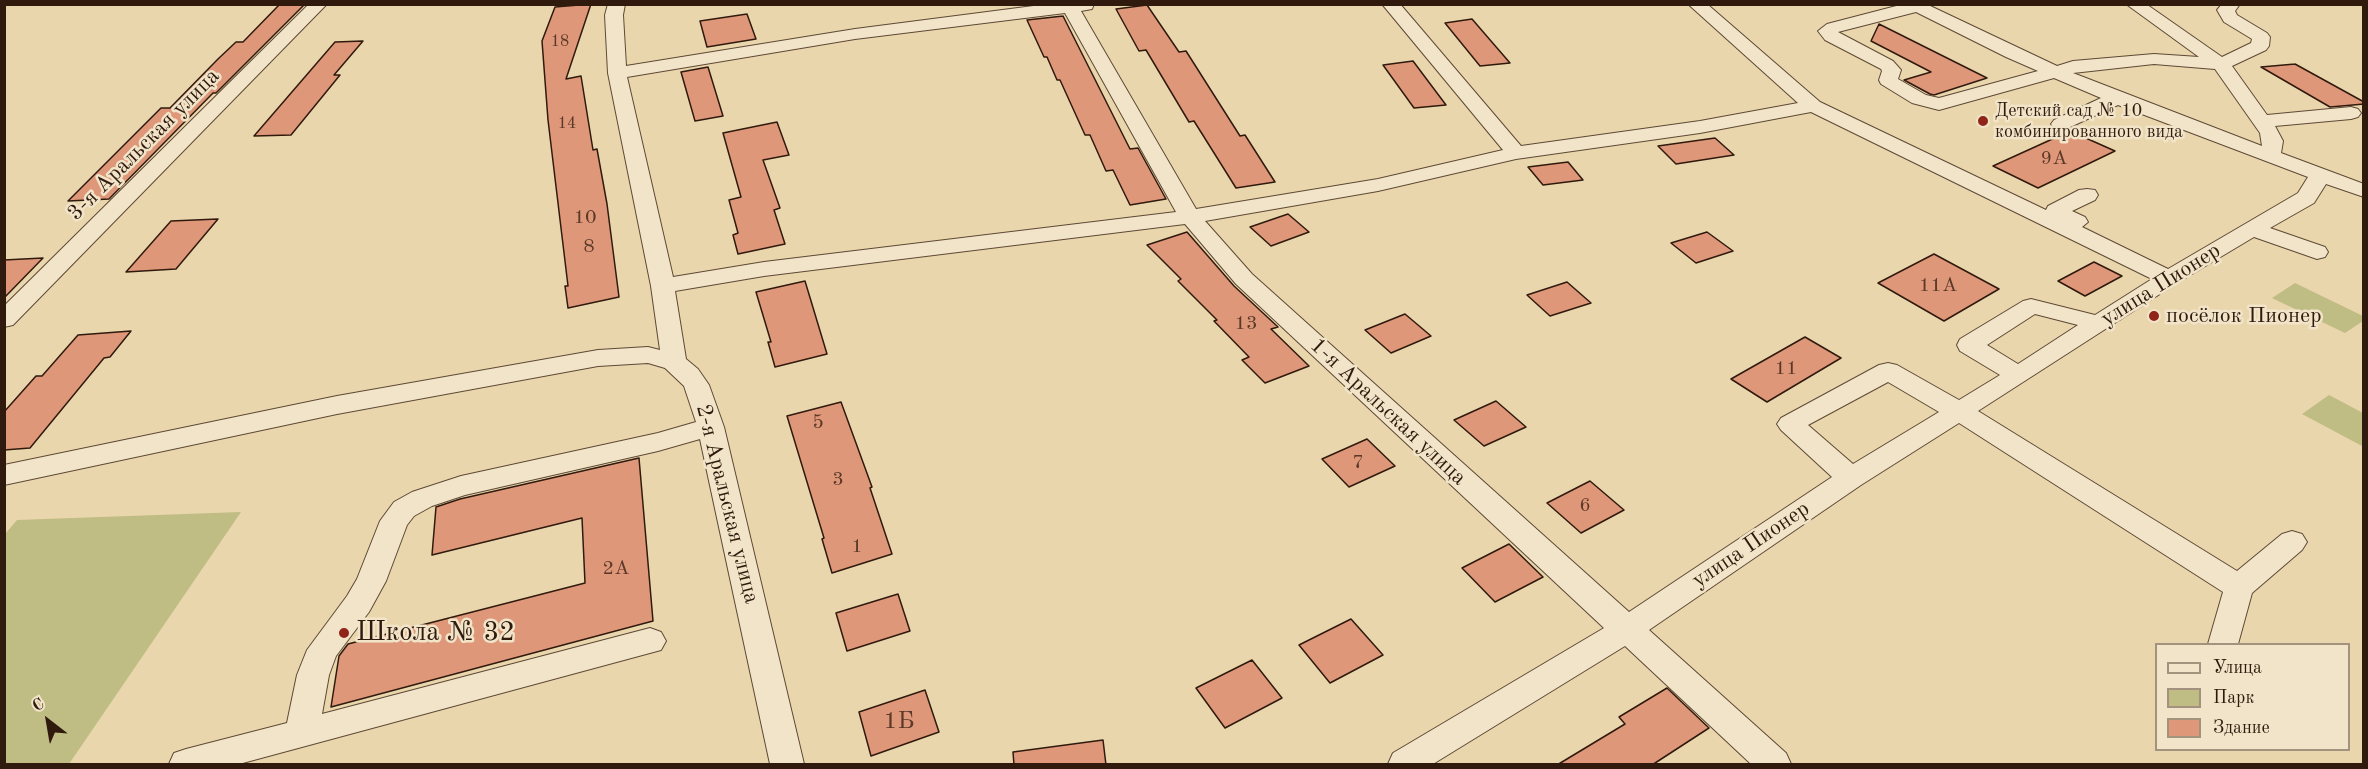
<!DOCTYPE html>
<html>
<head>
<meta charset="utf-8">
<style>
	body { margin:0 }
	#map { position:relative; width:2368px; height:769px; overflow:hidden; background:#ead6ac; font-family:"Old Standard TT",serif }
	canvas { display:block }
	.frame { position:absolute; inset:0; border:6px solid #2f1a0d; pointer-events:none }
	.legend { position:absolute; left:2155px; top:643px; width:195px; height:108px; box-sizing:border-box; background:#f1e4c9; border:2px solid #a3937e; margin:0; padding:8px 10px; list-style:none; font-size:18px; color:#2f1a0d }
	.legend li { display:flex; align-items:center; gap:12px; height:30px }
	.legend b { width:30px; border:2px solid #a3937e }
	.north { position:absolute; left:18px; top:691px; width:60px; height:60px; -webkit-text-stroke:4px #f1e4c9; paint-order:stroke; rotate:329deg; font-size:16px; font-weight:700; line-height:24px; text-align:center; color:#2f1a0d }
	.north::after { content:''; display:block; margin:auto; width:21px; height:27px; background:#2f1a0d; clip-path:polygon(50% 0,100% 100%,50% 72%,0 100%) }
</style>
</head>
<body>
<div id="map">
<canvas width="2368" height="769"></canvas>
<div class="frame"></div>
<ul class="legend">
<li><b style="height:8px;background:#f1e4c9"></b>Улица</li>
<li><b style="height:16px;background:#bfbc84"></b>Парк</li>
<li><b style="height:16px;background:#df9779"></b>Здание</li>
</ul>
<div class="north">С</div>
</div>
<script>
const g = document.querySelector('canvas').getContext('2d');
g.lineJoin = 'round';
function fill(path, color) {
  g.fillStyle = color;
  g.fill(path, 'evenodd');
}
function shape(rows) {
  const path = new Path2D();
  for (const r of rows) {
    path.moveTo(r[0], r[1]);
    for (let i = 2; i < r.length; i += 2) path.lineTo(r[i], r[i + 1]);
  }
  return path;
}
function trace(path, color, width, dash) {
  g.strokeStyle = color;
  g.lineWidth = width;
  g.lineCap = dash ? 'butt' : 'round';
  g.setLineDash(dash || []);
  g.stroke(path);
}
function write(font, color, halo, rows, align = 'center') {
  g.font = font + ' "Old Standard TT",serif';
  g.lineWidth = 5;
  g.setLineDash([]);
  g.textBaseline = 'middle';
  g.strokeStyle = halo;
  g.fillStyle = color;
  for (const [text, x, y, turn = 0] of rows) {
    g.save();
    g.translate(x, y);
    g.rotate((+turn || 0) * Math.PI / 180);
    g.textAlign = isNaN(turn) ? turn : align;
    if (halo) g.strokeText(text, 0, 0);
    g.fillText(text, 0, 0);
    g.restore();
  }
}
const green = shape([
	[2295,283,2363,316,2363,321,2345,333,2272,298],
	[2329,395,2363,413,2362,446,2302,414],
	[241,512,69,764,5,764,5,534,17,520]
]);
const building = shape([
	[280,4,305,4,216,93,213,93,109,199,68,201,161,108,170,108,218,59,236,42,243,42,280,4],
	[591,4,566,79,581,76,593,150,597,149,607,204,619,297,568,308,565,286,568,286,548,120,542,41,555,7,591,4],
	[1147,5,1179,52,1186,51,1240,136,1245,135,1275,182,1236,188,1194,121,1189,122,1146,50,1139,51,1116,9,1147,5],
	[747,14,756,39,707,47,700,21,747,14],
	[1063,16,1130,149,1138,148,1166,199,1130,205,1113,170,1106,171,1090,135,1085,135,1060,80,1057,80,1047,57,1044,57,1027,20,1063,16],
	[1472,19,1510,63,1480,66,1445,23,1472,19],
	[1879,24,1987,78,1934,95,1930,94,1904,80,1931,72,1871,41,1879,24],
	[363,41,334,75,340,75,291,135,254,136,335,42,363,41],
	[1413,61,1446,105,1414,108,1383,65,1413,61],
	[2295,64,2364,102,2364,104,2330,107,2261,67,2295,64],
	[708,67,723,116,695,121,681,72,708,67],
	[777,122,789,155,763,160,780,208,774,210,785,244,738,254,733,235,738,233,729,200,741,197,723,133,777,122],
	[2070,131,2115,151,2038,188,1993,166,2070,131],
	[1715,138,1734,155,1676,164,1658,146,1715,138],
	[1568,162,1583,180,1543,185,1528,167,1568,162],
	[1288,214,1309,232,1271,246,1250,227,1288,214],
	[218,219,176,269,126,272,171,221,218,219],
	[1187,232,1234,286,1278,327,1271,329,1309,366,1265,383,1242,360,1249,357,1214,321,1217,320,1178,281,1181,279,1147,245,1187,232],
	[1707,232,1733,251,1696,263,1671,243,1707,232],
	[1934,254,1999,289,1944,321,1878,283,1934,254],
	[43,258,4,298,4,260,43,258],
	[2094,262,2122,276,2085,296,2058,281,2094,262],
	[805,281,827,354,775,367,768,342,771,342,756,292,805,281],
	[1567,282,1591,303,1550,316,1527,295,1567,282],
	[1405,314,1431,336,1391,353,1365,330,1405,314],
	[131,331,110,357,104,358,30,448,4,450,4,412,36,376,42,376,78,335,131,331],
	[1805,337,1841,358,1767,402,1731,379,1805,337],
	[1496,401,1526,427,1484,446,1454,420,1496,401],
	[841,402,872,487,870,488,892,554,832,573,822,539,824,538,787,416,841,402],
	[1367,439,1395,466,1349,487,1322,459,1367,439],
	[639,458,653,621,331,707,339,656,348,644,585,583,582,518,432,555,436,507,460,499,639,458],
	[1590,481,1624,510,1581,533,1547,503,1590,481],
	[1509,544,1543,577,1495,602,1462,568,1509,544],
	[898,594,910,631,847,651,836,613,898,594],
	[1351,619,1383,655,1330,683,1299,645,1351,619],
	[1252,660,1282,698,1225,728,1196,688,1252,660],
	[1667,688,1709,728,1652,765,1557,765,1625,724,1619,717,1667,688],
	[925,690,939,732,871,756,859,712,925,690],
	[1103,740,1106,765,1014,765,1013,752,1103,740]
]);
const minor = shape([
	[309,4,327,4,13,325,4,327,4,306,309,4],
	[608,4,625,4,623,15,626,66,855,29,1049,4,1094,4,1092,9,1081,11,1196,209,1378,179,1503,150,1382,4,1400,4,1521,146,1700,121,1798,103,1688,4,1707,4,1820,102,2046,210,2048,206,2079,190,2087,189,2095,190,2098,195,2095,200,2072,211,2085,217,2088,222,2082,227,2168,269,2298,193,2308,177,2118,105,2068,128,2054,128,2051,124,2054,120,2101,98,2054,78,1939,110,1912,103,1881,84,1879,80,1882,71,1881,69,1825,40,1818,31,1827,24,1904,4,1926,4,2057,66,2073,61,2154,54,2199,57,2126,4,2146,4,2222,57,2251,43,2252,39,2224,22,2217,10,2222,4,2240,4,2235,11,2237,15,2267,33,2270,37,2269,46,2266,50,2232,66,2267,115,2351,107,2358,109,2361,113,2358,117,2351,119,2275,126,2283,141,2281,153,2364,184,2364,197,2326,184,2314,203,2270,228,2325,247,2328,252,2325,257,2317,259,2254,237,2177,283,1978,411,2237,571,2282,534,2292,531,2302,534,2307,542,2302,550,2252,593,2238,644,2208,644,2223,592,1959,423,1861,485,1649,630,1786,753,1791,764,1751,764,1625,646,1433,764,1388,764,1393,753,1604,628,1236,284,1185,224,764,276,675,291,686,359,698,369,709,385,724,427,804,764,770,764,700,439,658,451,465,495,432,506,414,516,407,525,386,581,369,612,336,656,329,675,322,714,650,628,661,632,666,641,661,650,239,764,169,764,174,753,186,749,287,723,297,675,307,650,347,596,357,579,380,521,394,502,412,492,461,476,658,433,696,422,684,386,665,368,648,363,598,366,337,414,4,485,4,465,337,396,598,350,648,347,660,350,651,286,608,73,605,15,608,4],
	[1916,12,2006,57,2038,71,1939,98,1926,95,1898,79,1901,70,1893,61,1838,32,1916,12],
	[1065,13,1176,212,764,262,673,277,627,77,855,39,1065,13],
	[2154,64,2215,69,2260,133,2262,146,2073,73,2154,64],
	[1811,112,2152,279,2095,315,2031,299,2023,301,1960,339,1957,345,1960,351,2000,375,1959,400,1897,365,1888,363,1879,365,1781,418,1777,424,1781,430,1832,477,1629,612,1252,274,1205,221,1378,191,1516,159,1700,133,1811,112],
	[2035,314,2078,325,2018,364,1987,345,2035,314],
	[1888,382,1939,412,1853,464,1808,425,1888,382]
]);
const markers = [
	[1983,121,6,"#8f2418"],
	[2154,316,6,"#8f2418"],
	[344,633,6,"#8f2418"]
];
const farNumbernames = [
	["18",560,42],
	["14",567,124]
];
const farPoinames = [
	["Детский сад № 10",1995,111],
	["комбинированного вида",1995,132]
];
const numberNames = [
	["9А",2054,159],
	["10",585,218],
	["8",589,247],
	["11А",1938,286],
	["13",1246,324],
	["11",1786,369],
	["5",818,423],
	["7",1358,463],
	["3",838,480],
	["6",1585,506],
	["1",857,547],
	["2А",616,569]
];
const streetNames = [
	["3-я Аральская улица",144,145,-45],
	["улица Пионер",2161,285,-32],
	["1-я Аральская улица",1388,412,43],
	["2-я Аральская улица",727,504,76],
	["улица Пионер",1751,545,-34]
];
const poiNames = [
	["посёлок Пионер",2166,316]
];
const nearNumbernames = [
	["1Б",899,722]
];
const nearPoinames = [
	["Школа № 32",356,633]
];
fill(green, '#bfbc84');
fill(building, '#df9779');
trace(building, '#2f1a0d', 1.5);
trace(minor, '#5e4935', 2);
fill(minor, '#f1e4c9');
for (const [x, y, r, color] of markers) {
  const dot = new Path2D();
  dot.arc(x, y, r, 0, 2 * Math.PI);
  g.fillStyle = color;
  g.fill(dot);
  trace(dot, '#f1e4c9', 2);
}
write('16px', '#5b3928', null, farNumbernames);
write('18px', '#2f1a0d', '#f1e4c9', farPoinames, 'left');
write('20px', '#5b3928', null, numberNames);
write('22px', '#2f1a0d', '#f1e4c9', streetNames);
write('22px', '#2f1a0d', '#f1e4c9', poiNames, 'left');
write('24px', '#5b3928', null, nearNumbernames);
write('27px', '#2f1a0d', '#f1e4c9', nearPoinames, 'left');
</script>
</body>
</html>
